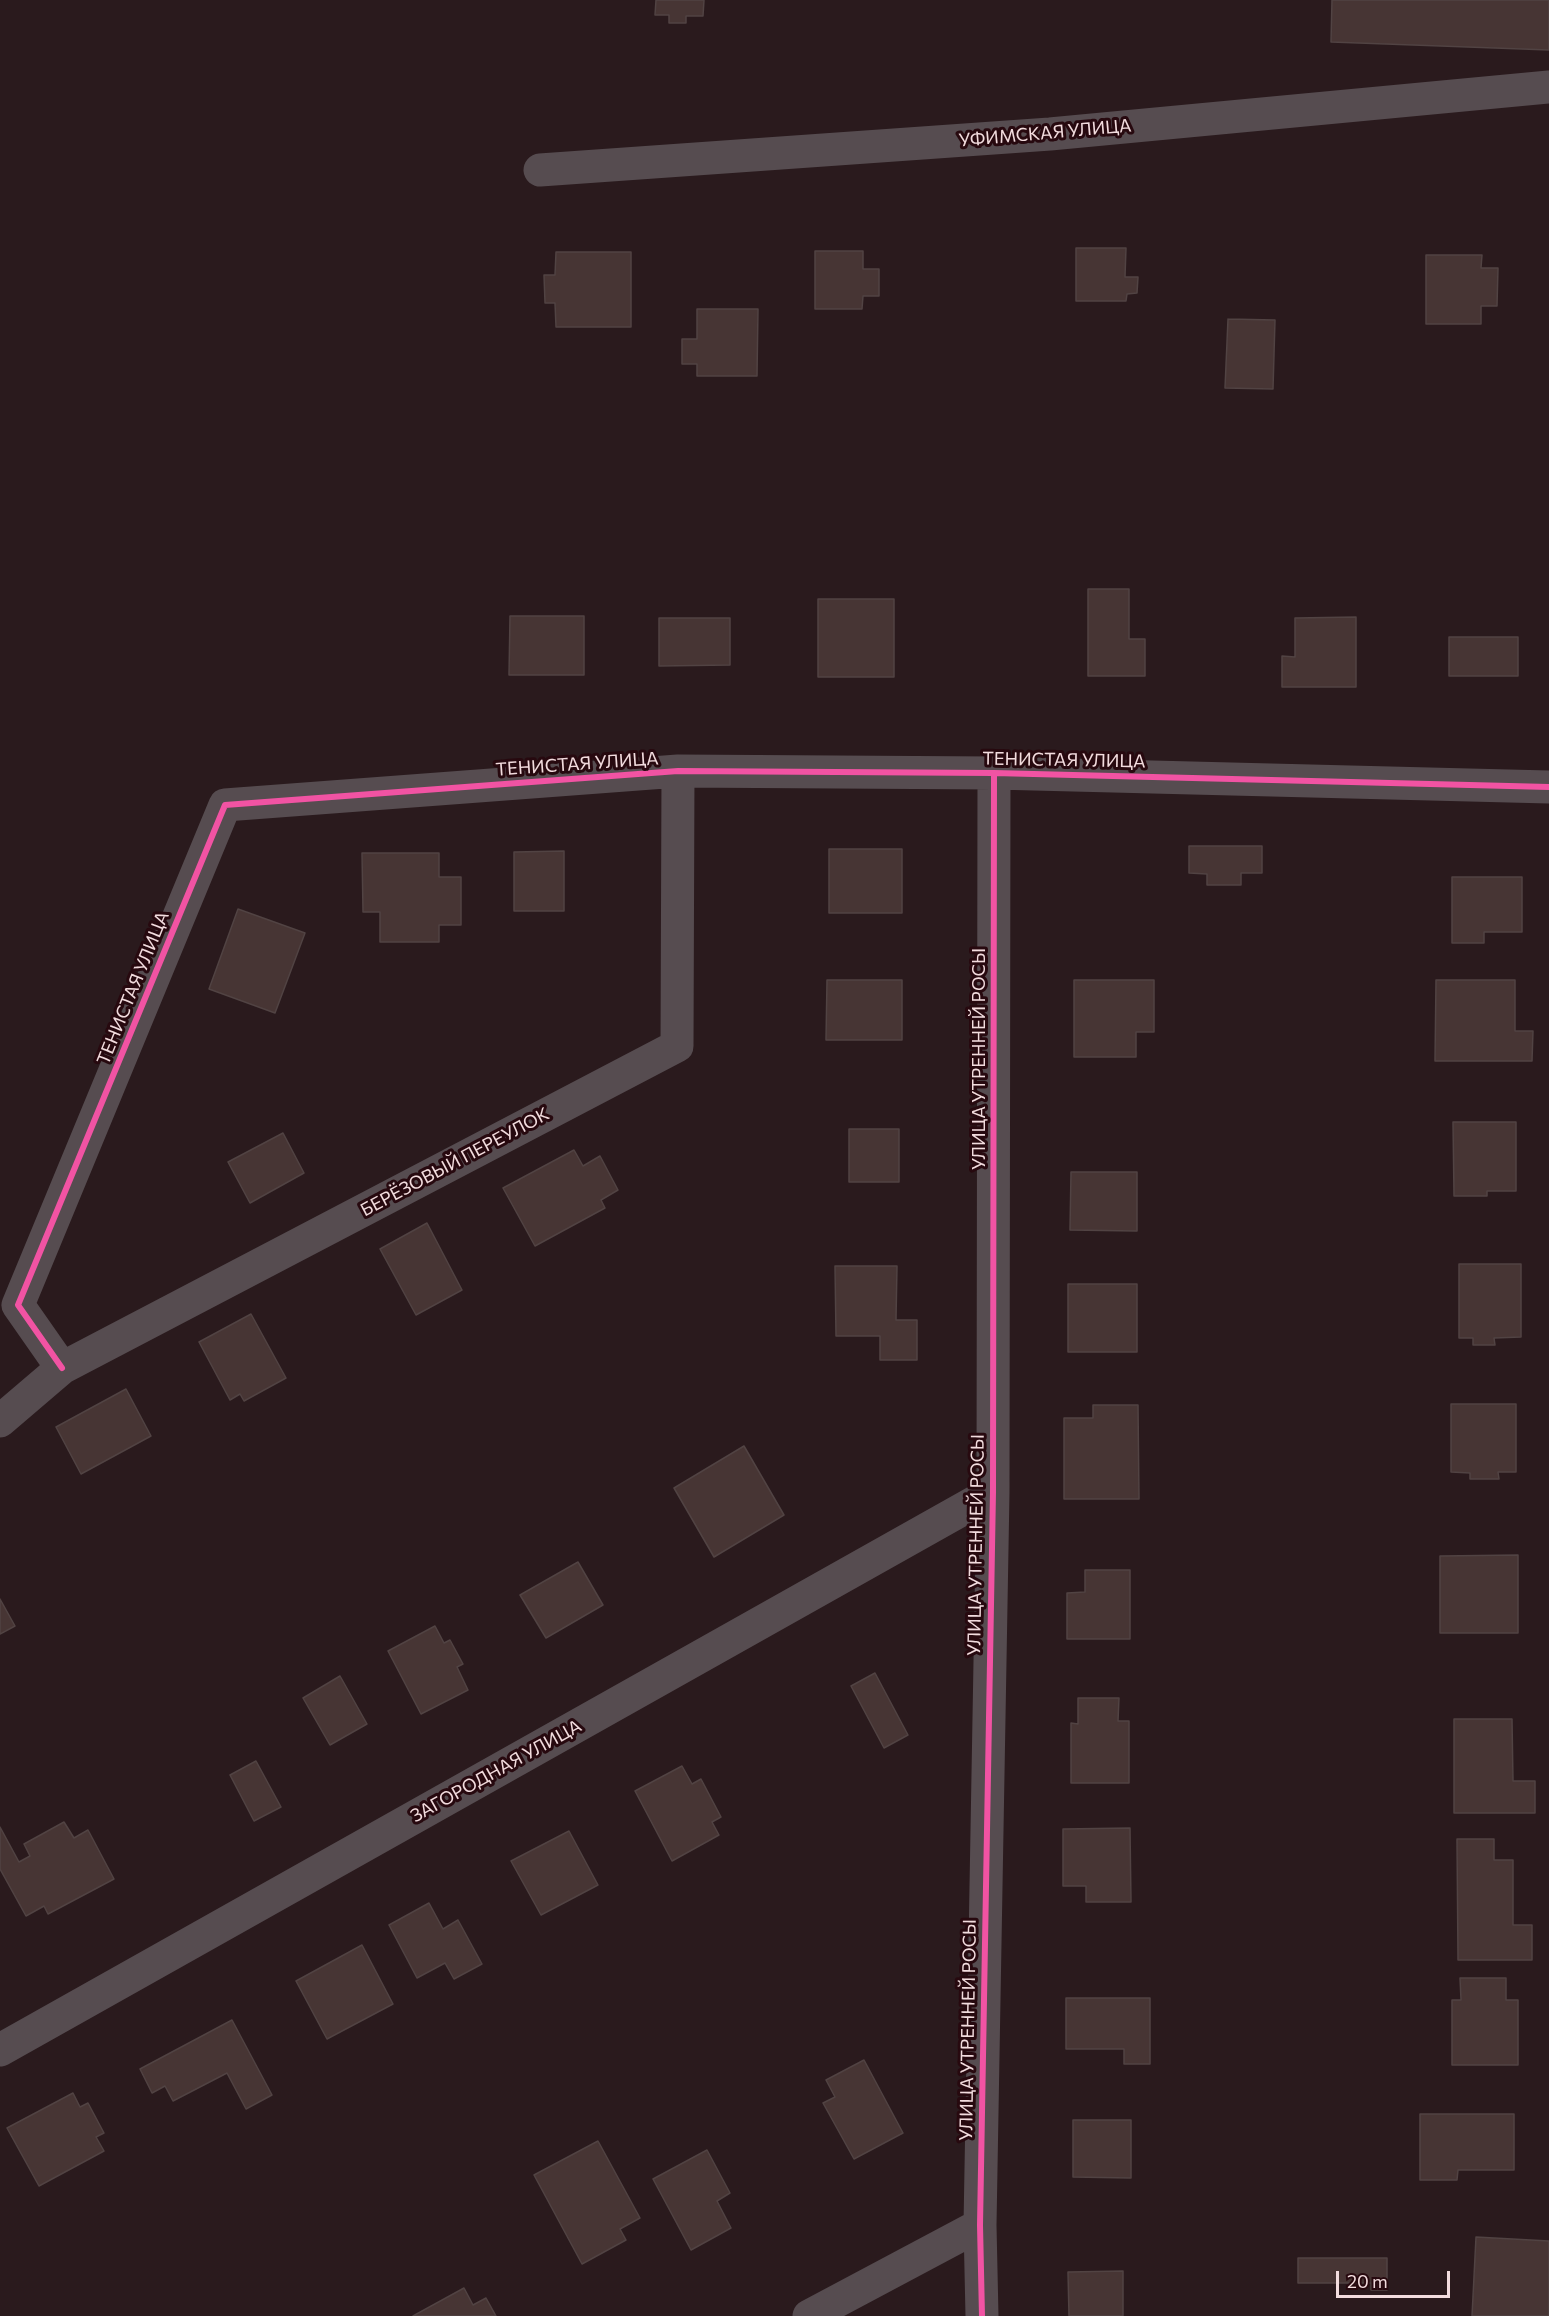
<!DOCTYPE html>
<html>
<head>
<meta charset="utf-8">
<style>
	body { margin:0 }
	#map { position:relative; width:1549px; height:2316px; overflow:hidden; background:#2a1a1d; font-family:Commissioner,sans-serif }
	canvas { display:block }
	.scale { position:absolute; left:1336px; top:2271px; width:114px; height:27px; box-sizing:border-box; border:3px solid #f2dcde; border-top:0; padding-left:8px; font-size:18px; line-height:21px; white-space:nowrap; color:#f2dcde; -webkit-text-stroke:4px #27090f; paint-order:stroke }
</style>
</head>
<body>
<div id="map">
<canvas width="1549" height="2316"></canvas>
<div class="scale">20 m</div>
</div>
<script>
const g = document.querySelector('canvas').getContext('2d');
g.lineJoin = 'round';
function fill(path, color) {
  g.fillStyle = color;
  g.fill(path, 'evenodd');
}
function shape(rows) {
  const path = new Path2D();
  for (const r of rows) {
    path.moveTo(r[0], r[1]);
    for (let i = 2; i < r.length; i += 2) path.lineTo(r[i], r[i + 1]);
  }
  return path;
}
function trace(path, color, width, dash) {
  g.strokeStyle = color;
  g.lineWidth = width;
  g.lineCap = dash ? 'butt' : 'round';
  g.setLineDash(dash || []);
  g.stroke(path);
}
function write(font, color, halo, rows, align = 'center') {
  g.font = font + ' Commissioner,sans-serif';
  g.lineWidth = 6;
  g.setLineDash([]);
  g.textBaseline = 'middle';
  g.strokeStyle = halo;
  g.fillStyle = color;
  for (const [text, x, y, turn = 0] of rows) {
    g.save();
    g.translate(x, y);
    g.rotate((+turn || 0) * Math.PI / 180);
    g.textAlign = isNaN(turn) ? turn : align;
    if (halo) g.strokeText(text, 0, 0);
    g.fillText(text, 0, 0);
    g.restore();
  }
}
const building = shape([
	[656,0,704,0,703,16,686,16,686,23,669,23,669,15,655,15,656,0],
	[1332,0,1549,0,1549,50,1331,42,1332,0],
	[1076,248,1126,248,1125,277,1138,277,1137,293,1127,294,1126,301,1076,301,1076,248],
	[815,251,863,251,863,269,879,269,879,296,863,296,862,309,815,309,815,251],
	[556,252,631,252,631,327,556,327,555,303,545,303,544,275,555,275,556,252],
	[1426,255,1482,255,1481,268,1498,268,1497,306,1481,306,1481,324,1426,324,1426,255],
	[697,309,758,309,757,376,697,376,697,364,682,364,682,339,697,339,697,309],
	[1228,319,1275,320,1273,389,1225,388,1228,319],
	[1088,589,1129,589,1129,639,1145,639,1145,676,1088,676,1088,589],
	[818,599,894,599,894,677,818,677,818,599],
	[510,616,584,616,584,675,509,675,510,616],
	[1356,617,1356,687,1282,687,1282,656,1295,657,1295,618,1356,617],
	[659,618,730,618,730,665,659,666,659,618],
	[1449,637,1518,637,1518,676,1449,676,1449,637],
	[1189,846,1262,846,1262,873,1241,873,1241,885,1207,885,1207,874,1189,873,1189,846],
	[829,849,902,849,902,913,829,913,829,849],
	[564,851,564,911,514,911,514,852,564,851],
	[362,853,439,853,439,877,461,877,461,925,439,925,439,942,380,942,380,912,363,912,362,853],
	[1452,877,1522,877,1522,932,1484,932,1484,943,1452,943,1452,877],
	[238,909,305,933,275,1013,209,989,238,909],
	[827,980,902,980,902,1040,826,1040,827,980],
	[1074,980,1154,980,1154,1032,1136,1032,1136,1057,1074,1057,1074,980],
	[1436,980,1515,980,1515,1031,1533,1031,1532,1061,1435,1061,1436,980],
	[1453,1122,1516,1122,1516,1191,1487,1191,1487,1196,1454,1196,1453,1122],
	[849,1129,899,1129,899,1182,849,1182,849,1129],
	[283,1133,304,1173,250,1203,228,1162,283,1133],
	[574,1150,583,1166,600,1156,618,1190,601,1200,605,1208,535,1246,503,1188,574,1150],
	[1071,1172,1137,1172,1137,1231,1070,1230,1071,1172],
	[427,1223,462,1290,416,1315,380,1249,427,1223],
	[1459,1264,1521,1264,1521,1337,1494,1338,1495,1345,1473,1345,1473,1338,1459,1338,1459,1264],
	[835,1266,897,1266,896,1320,917,1320,917,1360,880,1360,880,1336,836,1336,835,1266],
	[1068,1284,1137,1284,1137,1352,1068,1352,1068,1284],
	[251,1314,286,1378,244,1401,240,1394,230,1400,199,1342,251,1314],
	[126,1389,151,1436,81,1474,56,1427,126,1389],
	[1451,1404,1516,1404,1516,1472,1498,1472,1499,1479,1470,1479,1470,1473,1451,1472,1451,1404],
	[1093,1405,1138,1405,1139,1499,1064,1499,1064,1418,1093,1418,1093,1405],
	[744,1446,784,1515,714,1557,674,1488,744,1446],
	[1518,1555,1518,1633,1440,1633,1440,1556,1518,1555],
	[578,1562,603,1605,546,1638,520,1595,578,1562],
	[1085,1570,1130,1570,1130,1639,1067,1639,1067,1593,1085,1592,1085,1570],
	[0,1599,15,1626,0,1634,0,1599],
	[435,1626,444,1643,450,1640,463,1664,457,1667,468,1690,421,1714,388,1651,435,1626],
	[875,1673,908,1735,884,1748,851,1686,875,1673],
	[340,1676,367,1724,330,1745,303,1698,340,1676],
	[1078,1698,1119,1698,1118,1721,1129,1721,1129,1783,1071,1783,1071,1723,1078,1724,1078,1698],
	[1454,1719,1512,1719,1513,1781,1535,1781,1535,1813,1454,1813,1454,1719],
	[256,1761,281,1807,254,1821,230,1775,256,1761],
	[682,1766,692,1784,701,1779,721,1817,712,1822,719,1835,672,1861,635,1791,682,1766],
	[64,1822,74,1838,88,1830,114,1879,48,1914,44,1906,26,1916,0,1869,0,1827,19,1862,30,1856,24,1844,64,1822],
	[1130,1828,1131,1902,1086,1902,1086,1886,1063,1886,1063,1829,1130,1828],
	[569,1831,598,1885,541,1915,511,1861,569,1831],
	[1457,1839,1494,1839,1494,1860,1513,1860,1513,1925,1532,1925,1532,1960,1458,1960,1457,1839],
	[429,1903,443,1929,458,1920,482,1964,454,1979,445,1963,417,1978,389,1925,429,1903],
	[362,1945,393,2004,327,2039,296,1981,362,1945],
	[1460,1978,1506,1978,1506,2000,1518,2000,1518,2065,1452,2065,1452,2000,1461,2000,1460,1978],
	[1066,1998,1150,1998,1150,2064,1124,2064,1124,2049,1066,2049,1066,1998],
	[232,2020,272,2095,246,2109,227,2073,173,2101,165,2086,152,2093,140,2069,232,2020],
	[864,2060,903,2133,854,2159,823,2103,835,2097,826,2080,864,2060],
	[73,2093,80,2107,88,2103,104,2133,96,2137,104,2151,39,2186,7,2128,73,2093],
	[1420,2114,1514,2114,1514,2170,1458,2170,1457,2180,1420,2180,1420,2114],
	[1073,2120,1131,2120,1131,2178,1073,2177,1073,2120],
	[598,2141,640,2218,620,2229,626,2240,582,2264,534,2175,598,2141],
	[707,2150,730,2193,717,2201,731,2228,691,2250,653,2179,707,2150],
	[1476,2237,1549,2241,1549,2316,1472,2316,1476,2237],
	[1298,2258,1387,2258,1387,2290,1371,2290,1371,2283,1298,2283,1298,2258],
	[1123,2271,1123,2316,1069,2316,1068,2272,1123,2271],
	[464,2288,473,2305,486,2298,496,2316,413,2316,464,2288]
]);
const minor = shape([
	[540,170,1050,134,1549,87],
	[62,1368,18,1305,225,805,678,771,994,773,1549,787],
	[0,1421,62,1368,677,1046,678,771],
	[0,2050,993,1492],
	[809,2316,980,2225],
	[982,2316,980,2225,993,1492,994,773]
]);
const cycleway = shape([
	[62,1368,18,1305,225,805,678,771,994,773,1549,787],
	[982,2316,980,2225,993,1492,994,773]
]);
const streetNames = [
	["УФИМСКАЯ УЛИЦА",1045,133,-5],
	["ТЕНИСТАЯ УЛИЦА",1064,760,1],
	["ТЕНИСТАЯ УЛИЦА",577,764,-4],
	["ТЕНИСТАЯ УЛИЦА",133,988,-68],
	["УЛИЦА УТРЕННЕЙ РОСЫ",979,1059,-90],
	["БЕРЁЗОВЫЙ ПЕРЕУЛОК",455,1162,-28],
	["УЛИЦА УТРЕННЕЙ РОСЫ",976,1545,-89],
	["ЗАГОРОДНАЯ УЛИЦА",496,1771,-29],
	["УЛИЦА УТРЕННЕЙ РОСЫ",968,2030,-89]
];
fill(building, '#473534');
trace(building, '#514343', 1.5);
trace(minor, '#564c50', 33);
trace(cycleway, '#f153a3', 6);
write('18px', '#f2dcde', '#27090f', streetNames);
</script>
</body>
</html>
